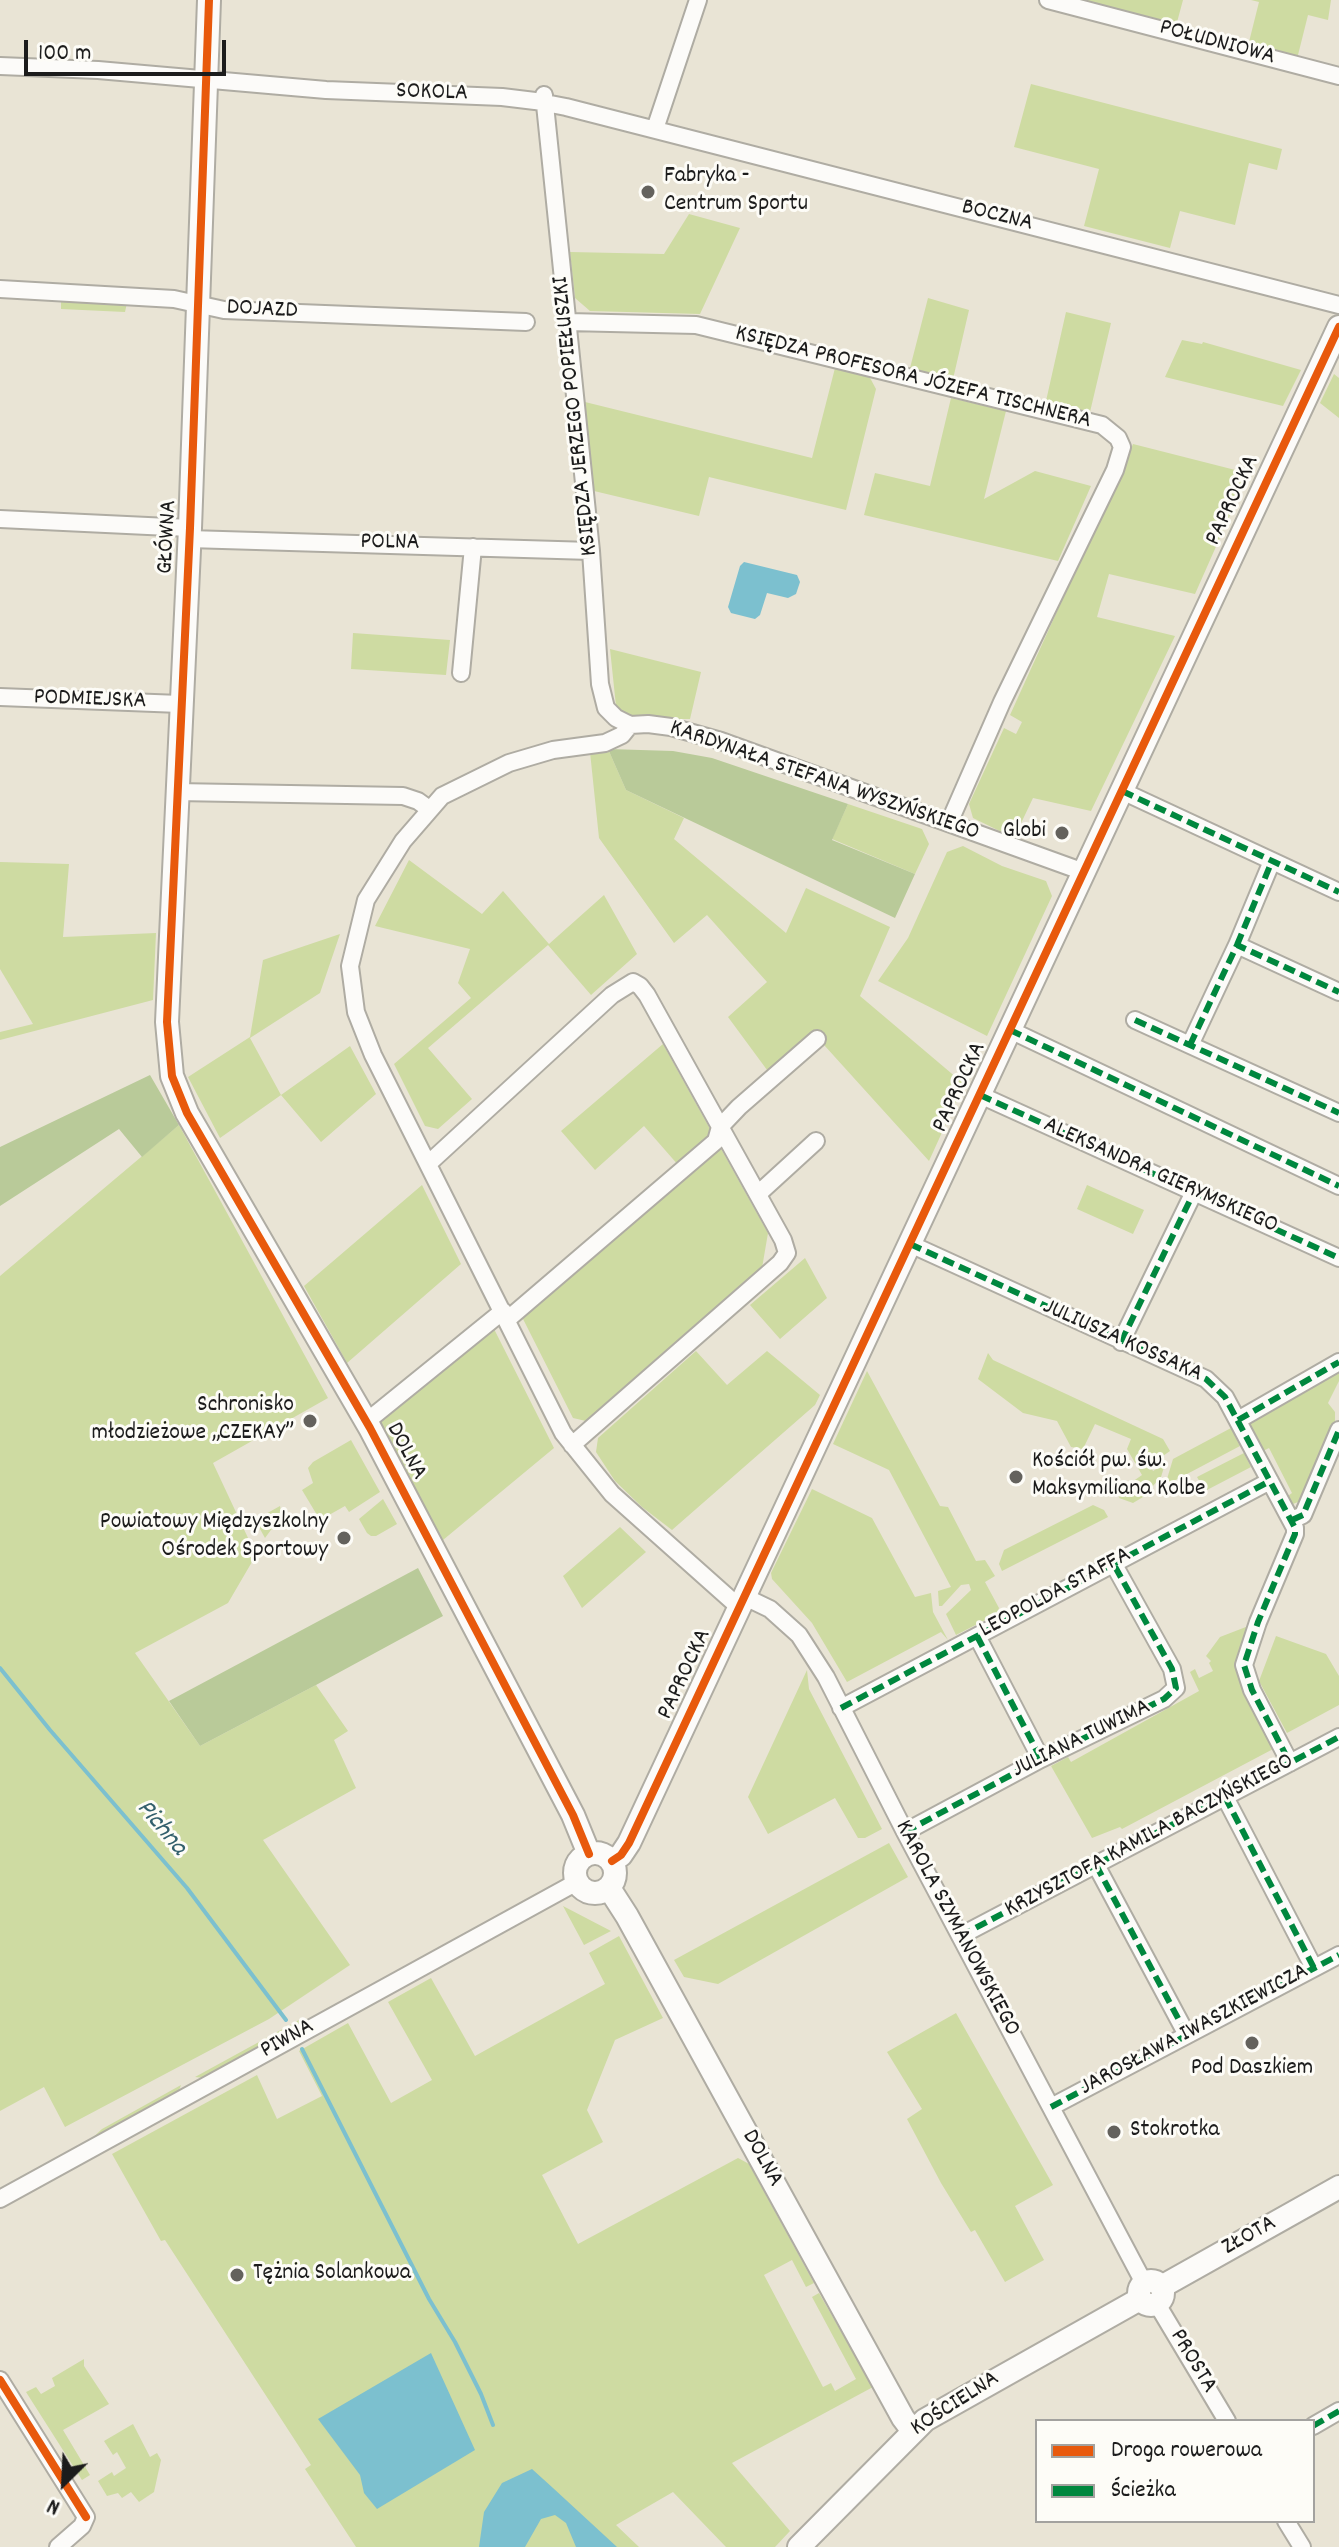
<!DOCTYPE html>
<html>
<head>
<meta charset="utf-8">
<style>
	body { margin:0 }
	#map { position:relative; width:1339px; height:2547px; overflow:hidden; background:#e9e4d5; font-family:Dekko,sans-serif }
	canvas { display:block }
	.legend { position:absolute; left:1035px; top:2419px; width:280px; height:104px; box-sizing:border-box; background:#fdfcf7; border:2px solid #a3a29f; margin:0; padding:10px 14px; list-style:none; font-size:24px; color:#1c1c1c }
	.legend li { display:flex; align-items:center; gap:16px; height:40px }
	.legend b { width:40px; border:2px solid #a3a29f }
	.north { position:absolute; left:24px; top:2443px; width:80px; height:80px; -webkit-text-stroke:6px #fdfcf7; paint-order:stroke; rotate:204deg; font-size:22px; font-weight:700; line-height:32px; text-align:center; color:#1c1c1c }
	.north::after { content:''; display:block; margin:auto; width:28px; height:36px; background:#1c1c1c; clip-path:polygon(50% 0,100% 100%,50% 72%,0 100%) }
	.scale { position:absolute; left:24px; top:40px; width:202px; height:36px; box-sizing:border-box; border:4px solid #1c1c1c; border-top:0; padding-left:10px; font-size:24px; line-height:28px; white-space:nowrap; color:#1c1c1c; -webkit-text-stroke:6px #fdfcf7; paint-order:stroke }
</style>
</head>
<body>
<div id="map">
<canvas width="1339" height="2547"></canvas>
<ul class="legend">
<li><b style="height:10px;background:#e8590c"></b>Droga rowerowa</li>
<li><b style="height:10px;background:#00873e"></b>Ścieżka</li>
</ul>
<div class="north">N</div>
<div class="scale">100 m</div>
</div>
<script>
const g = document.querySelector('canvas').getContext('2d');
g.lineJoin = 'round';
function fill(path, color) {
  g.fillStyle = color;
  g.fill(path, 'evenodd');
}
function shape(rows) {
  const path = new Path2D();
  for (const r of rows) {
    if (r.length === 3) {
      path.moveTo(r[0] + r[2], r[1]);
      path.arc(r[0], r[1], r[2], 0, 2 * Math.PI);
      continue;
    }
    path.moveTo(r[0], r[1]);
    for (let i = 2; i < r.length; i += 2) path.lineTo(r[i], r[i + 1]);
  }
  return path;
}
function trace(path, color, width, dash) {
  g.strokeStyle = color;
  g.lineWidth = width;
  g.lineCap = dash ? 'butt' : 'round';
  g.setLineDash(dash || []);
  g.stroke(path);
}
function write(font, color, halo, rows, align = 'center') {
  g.font = font + ' Dekko,sans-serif';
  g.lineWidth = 6;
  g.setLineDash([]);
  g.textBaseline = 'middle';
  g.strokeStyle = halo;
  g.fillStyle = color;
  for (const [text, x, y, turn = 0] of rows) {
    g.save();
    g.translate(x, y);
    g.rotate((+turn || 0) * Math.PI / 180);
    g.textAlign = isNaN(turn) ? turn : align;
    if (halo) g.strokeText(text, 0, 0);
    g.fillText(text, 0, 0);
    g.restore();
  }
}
const green = shape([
	[1070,0,1183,0,1176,26],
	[1251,0,1331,0,1328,20,1308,15,1297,59,1248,46,1259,2],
	[1031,84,1282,149,1277,170,1249,163,1235,225,1180,211,1170,248,1084,226,1099,169,1014,147],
	[689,214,740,228,700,314,590,311,575,298,570,252,664,254],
	[928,298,969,310,953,379,910,368],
	[61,300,127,303,125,312,61,309],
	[1066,312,1111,323,1090,412,1046,401],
	[1182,340,1202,344,1203,342,1301,370,1283,406,1165,377],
	[835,368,869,376,876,389,846,510,709,477,699,516,594,491,585,402,812,458],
	[1334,374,1339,378,1339,418,1320,403],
	[951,398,1006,411,984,499,1035,471,1091,486,1058,561,864,515,875,473,930,486],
	[1133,444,1251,474,1238,497,1195,594,1109,574,1097,617,1175,636,1091,811,1033,798,1014,838,973,818,969,804,1004,728,1016,734,1022,722,1010,715],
	[353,633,450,640,446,675,351,669],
	[610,649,701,672,690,719,629,719,616,706],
	[608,749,626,790,684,818,674,839,786,933,806,888,890,927,860,996,964,1084,929,1161,815,1035,770,1074,728,1017,767,982,707,915,674,943,599,838,590,752],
	[848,804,922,829,929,844,915,874,832,839],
	[963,846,1002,866,1046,881,1052,896,987,1036,878,981,908,938,947,852],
	[409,860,482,914,503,891,549,944,604,895,637,954,591,995,548,945,428,1048,472,1099,438,1129,425,1126,394,1064,471,998,458,983,470,949,375,926],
	[0,862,69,864,63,937,156,933,153,1000,0,1040,0,1032,33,1024,0,969],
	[340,934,320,993,250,1038,281,1095,350,1046,376,1094,321,1142,281,1095,220,1138,188,1077,250,1037,263,960],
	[663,1044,714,1136,679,1166,644,1126,595,1170,561,1131],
	[179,1125,328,1398,213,1463,256,1555,228,1603,135,1653,200,1746,316,1685,348,1731,334,1740,356,1788,263,1840,350,1965,269,2019,65,2127,44,2087,0,2111,0,1276],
	[719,1145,768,1233,762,1268,586,1421,573,1418,521,1315],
	[422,1185,461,1264,347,1363,304,1286],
	[1087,1185,1144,1210,1133,1234,1077,1209],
	[805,1258,827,1298,780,1339,750,1305],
	[492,1325,554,1448,443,1540,378,1420],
	[767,1351,820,1395,815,1405,672,1530,642,1507,615,1481,596,1452,598,1438,696,1351,727,1385],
	[988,1353,993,1360,1163,1439,1170,1451,1150,1465,1153,1471,1165,1464,1161,1477,1143,1497,1133,1503,1119,1498,1122,1489,1142,1475,1127,1449,1131,1439,1095,1424,1083,1449,1071,1447,1057,1421,1023,1413,978,1379],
	[1339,1367,1339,1381,1328,1403,1335,1412,1335,1426,1303,1500,1293,1504,1285,1498,1292,1493,1269,1448,1261,1452,1245,1422],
	[867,1371,940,1506,948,1507,976,1561,985,1560,995,1576,985,1582,999,1608,997,1614,956,1635,946,1614,971,1590,969,1584,961,1585,942,1606,939,1606,938,1591,951,1587,889,1470,833,1444],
	[1231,1428,1240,1446,1170,1483,1167,1479,1173,1459],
	[351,1440,380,1492,349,1512,345,1506,320,1520,302,1490,313,1483,308,1468,313,1462],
	[1244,1453,1251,1467,1205,1491,1197,1477],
	[812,1489,872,1518,915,1597,931,1593,933,1612,948,1640,941,1632,847,1682,812,1623,772,1579,771,1573],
	[383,1499,397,1524,376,1536,371,1536,367,1533,359,1519],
	[1093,1505,1104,1510,1108,1517,1002,1571,999,1564,1004,1550],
	[280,1506,282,1515,265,1538,255,1520],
	[620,1527,646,1552,582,1608,563,1576],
	[1251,1625,1243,1642,1275,1748,1122,1829,1120,1827,1092,1838,1051,1766,1068,1757,1071,1762,1199,1691,1190,1672,1195,1669,1199,1678,1213,1671,1209,1663,1211,1661,1206,1656,1220,1637],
	[1276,1636,1326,1654,1339,1676,1339,1705,1287,1733,1259,1681],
	[807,1670,809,1689,882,1829,865,1838,858,1838,835,1798,768,1834,748,1797],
	[889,1843,908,1877,718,1984,684,1977,674,1960],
	[563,1906,611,1931,584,1945],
	[619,1936,663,2018,615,2040,587,2110,603,2142,542,2175,578,2244,738,2158,740,2159,749,2164,814,2283,806,2287,792,2260,764,2275,823,2387,831,2383,835,2391,856,2379,812,2297,819,2293,873,2387,732,2463,790,2531,775,2547,726,2547,673,2492,616,2525,639,2547,356,2547,305,2469,311,2465,165,2240,161,2241,112,2154,257,2075,277,2119,322,2096,299,2051,348,2023,391,2103,432,2080,388,2002,431,1978,475,2056,605,1984,589,1953],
	[956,2013,1053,2185,1015,2206,1044,2260,1005,2282,975,2230,971,2232,941,2183,907,2119,922,2109,887,2052],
	[299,2020,301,2025,204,2078,195,2077],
	[181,2085,178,2093,89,2141,102,2129],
	[84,2359,84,2366,109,2404,63,2430,90,2475,82,2480,26,2392,36,2387,41,2394,55,2386,52,2378],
	[133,2424,150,2457,157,2453,161,2460,154,2492,139,2502,131,2492,122,2498,118,2493,107,2496,98,2481,112,2472,114,2476,126,2468,117,2452,113,2455,104,2441]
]);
const forest = shape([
	[608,749,673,751,712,758,848,804,832,840,915,874,895,918,626,790],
	[150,1075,179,1125,142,1157,119,1129,0,1206,0,1147],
	[418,1568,443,1616,316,1685,200,1746,169,1701]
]);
const water = shape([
	[744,562,797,575,800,582,796,594,788,598,767,593,760,615,755,619,731,613,728,607,740,566],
	[431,2353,475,2450,377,2509,364,2493,360,2475,318,2419],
	[532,2469,553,2488,617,2547,576,2547,566,2523,555,2515,541,2519,525,2547,479,2547,484,2512,502,2483]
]);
const stream = shape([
	[0,1668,50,1730,187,1888,286,2020],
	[302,2049,429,2299,455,2342,481,2394,493,2425]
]);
const street = shape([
	[1048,0,1339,76],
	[0,66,98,70,326,90,502,97,535,101,566,107,1339,305],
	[544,95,591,551,600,684,606,708,616,718,630,725],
	[655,129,698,0],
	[0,289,174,299,224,310,526,322],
	[568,322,696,325,1102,425,1118,438,1122,447,1115,470,1002,702,949,823],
	[0,519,190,528],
	[189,539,591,551],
	[461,673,473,547],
	[0,697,180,704],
	[1122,791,1339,892],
	[176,792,403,796,418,801,429,809],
	[1237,945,1272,861],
	[1135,1020,1339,1113],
	[1010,1030,1339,1186],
	[1190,1045,1237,945,1339,992],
	[980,1095,1339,1258],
	[428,1164,612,995,633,982,640,986,647,995,783,1240,787,1253,780,1263,572,1445],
	[758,1194,816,1141],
	[910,1244,1206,1379,1225,1397,1295,1528,1295,1534,1258,1622,1244,1665,1252,1690,1290,1763],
	[508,1319,716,1141,720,1127,739,1107,817,1039],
	[1121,1342,1194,1192],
	[1238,1420,1339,1362],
	[366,1422,503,1311],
	[1292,1520,1303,1515,1339,1430],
	[745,1597,770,1609,799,1635,826,1677,905,1832,1144,2283],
	[740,1608,612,1494,563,1433,373,1055,356,1012,350,966,366,900,403,841,442,796,509,763,553,750,605,743,622,735,630,725,648,724,671,727,721,741,1084,872],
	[977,1636,1041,1759],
	[841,1708,1270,1481],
	[1225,1797,1314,1968],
	[905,1832,1041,1759,1164,1699,1176,1688,1172,1669,1113,1563],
	[1096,1865,1187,2035],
	[960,1936,1339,1737],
	[1051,2107,1339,1955],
	[0,2199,577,1882],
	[1157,2304,1227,2421],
	[0,2380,86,2517,82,2526,58,2547],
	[1313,2426,1339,2411],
	[1286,2521,1302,2547]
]);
const secondary = shape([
	[209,0,190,528,167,1022,172,1076,187,1113,370,1428,573,1815,589,1854],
	[595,1873,20],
	[612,1861,621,1855,629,1843,1339,327],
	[609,1888,627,1916,903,2418,912,2430],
	[1151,2293,12],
	[1161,2287,1339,2187],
	[799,2547,925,2420,1140,2299]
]);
const quiet = shape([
	[1122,791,1339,892],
	[1237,945,1272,861],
	[1135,1020,1339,1113],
	[1010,1030,1339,1186],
	[1190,1045,1237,945,1339,992],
	[980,1095,1339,1258],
	[910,1244,1206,1379,1225,1397,1295,1528,1295,1534,1258,1622,1244,1665,1252,1690,1290,1763],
	[1121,1342,1194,1192],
	[1238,1420,1339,1362],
	[1292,1520,1303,1515,1339,1430],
	[977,1636,1041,1759],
	[841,1708,1270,1481],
	[1225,1797,1314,1968],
	[905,1832,1041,1759,1164,1699,1176,1688,1172,1669,1113,1563],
	[1096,1865,1187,2035],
	[960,1936,1339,1737],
	[1051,2107,1339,1955],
	[1313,2426,1339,2411]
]);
const cycleway = shape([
	[209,0,190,528,167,1022,172,1076,187,1113,370,1428,573,1815,589,1854],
	[612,1861,621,1855,629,1843,1339,327],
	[0,2380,86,2517]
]);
const markers = [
	[648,192,8,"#64625d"],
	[1062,833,8,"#64625d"],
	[310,1421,8,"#64625d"],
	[1016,1477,8,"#64625d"],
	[344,1538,8,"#64625d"],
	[1252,2043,8,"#64625d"],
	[1114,2132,8,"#64625d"],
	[237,2275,8,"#64625d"]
];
const streetNames = [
	["POŁUDNIOWA",1217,44,15],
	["SOKOLA",432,94,2],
	["BOCZNA",997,217,14],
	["DOJAZD",262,311,3],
	["KSIĘDZA PROFESORA JÓZEFA TISCHNERA",913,379,14],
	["KSIĘDZA JERZEGO POPIEŁUSZKI",577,416,-96],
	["PAPROCKA",1234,501,-65],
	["GŁÓWNA",169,537,-87],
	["POLNA",390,544,1],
	["PODMIEJSKA",90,701,2],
	["KARDYNAŁA STEFANA WYSZYŃSKIEGO",824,782,19],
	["PAPROCKA",961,1088,-65],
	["ALEKSANDRA GIERYMSKIEGO",1160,1177,24],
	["JULIUSZA KOSSAKA",1122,1342,24],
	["DOLNA",405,1452,62],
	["LEOPOLDA STAFFA",1056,1594,-28],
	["PAPROCKA",686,1675,-65],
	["JULIANA TUWIMA",1082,1740,-26],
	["KRZYSZTOFA KAMILA BACZYŃSKIEGO",1150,1837,-28],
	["KAROLA SZYMANOWSKIEGO",956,1929,62],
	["JAROSŁAWA IWASZKIEWICZA",1195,2031,-28],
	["PIWNA",288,2040,-29],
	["DOLNA",761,2159,61],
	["ZŁOTA",1250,2237,-29],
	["PROSTA",1192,2362,59],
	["KOŚCIELNA",956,2405,-33]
];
const poiNames = [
	["Fabryka -",664,178],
	["Centrum Sportu",664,206],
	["Globi",1046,833,"right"],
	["Schronisko",294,1407,"right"],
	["młodzieżowe „CZEKAY”",294,1435,"right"],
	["Kościół pw. św.",1032,1463],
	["Maksymiliana Kolbe",1032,1491],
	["Powiatowy Międzyszkolny",328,1524,"right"],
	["Ośrodek Sportowy",328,1552,"right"],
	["Pod Daszkiem",1252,2070,"center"],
	["Stokrotka",1130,2132],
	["Tężnia Solankowa",253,2275]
];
const waterNames = [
	["Pichna",160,1829,50]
];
fill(green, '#cedba2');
fill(forest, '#b9ca99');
fill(water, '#7cc0cf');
trace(stream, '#7cc0cf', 4);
trace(street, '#afaca3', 20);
trace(secondary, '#afaca3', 26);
trace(street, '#fcfbf9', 16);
trace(secondary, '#fcfbf9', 22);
trace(quiet, '#00873e', 6, [12, 6]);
trace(cycleway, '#e8590c', 8);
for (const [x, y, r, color] of markers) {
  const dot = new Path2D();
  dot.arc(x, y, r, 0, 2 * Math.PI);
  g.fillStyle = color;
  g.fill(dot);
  trace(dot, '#fdfcf7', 3);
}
write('24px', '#1c1c1c', '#fdfcf7', streetNames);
write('24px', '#1c1c1c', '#fdfcf7', poiNames, 'left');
write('italic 26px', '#325f6c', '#fdfcf7', waterNames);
</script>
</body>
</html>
